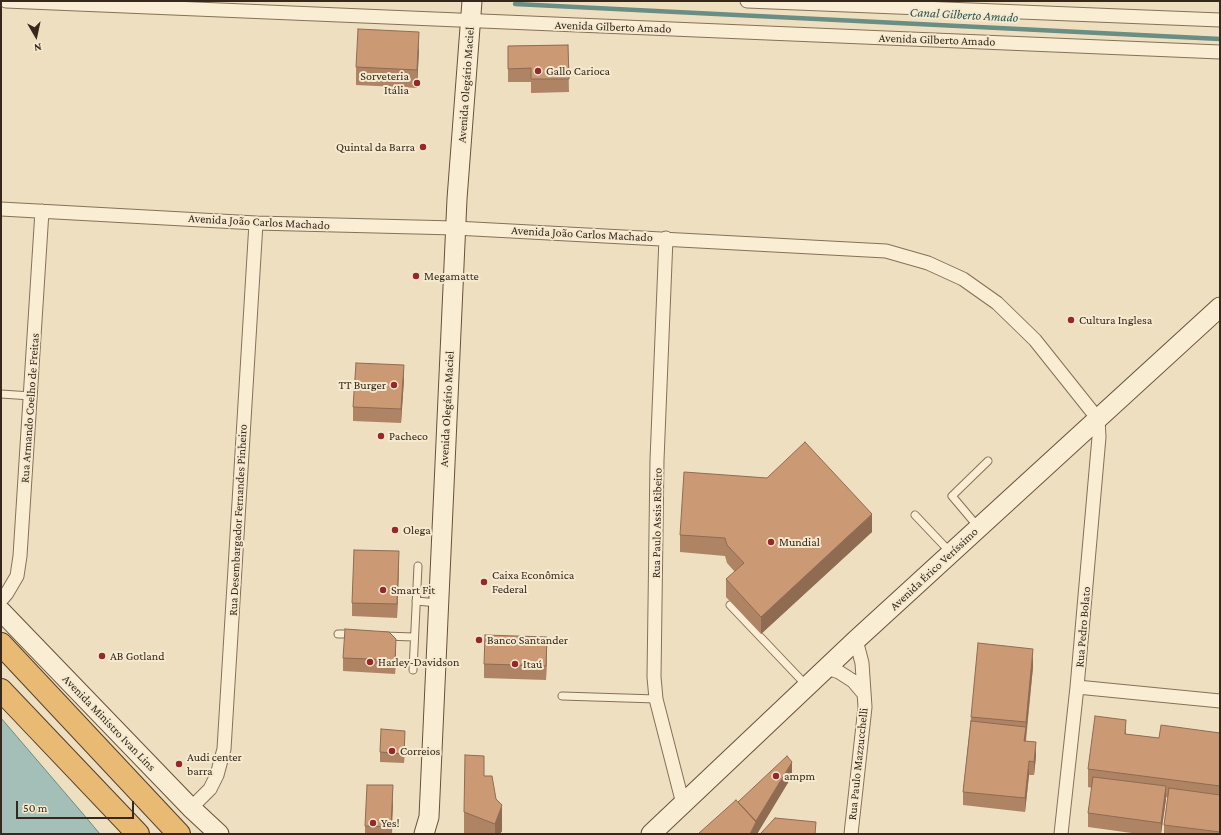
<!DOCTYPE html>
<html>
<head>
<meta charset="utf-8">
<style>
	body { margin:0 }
	#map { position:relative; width:1221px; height:835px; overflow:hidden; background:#eedfc0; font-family:"Crimson Pro",serif }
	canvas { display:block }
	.frame { position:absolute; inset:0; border:2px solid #36281c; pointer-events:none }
	.north { position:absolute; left:16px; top:16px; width:40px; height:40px; -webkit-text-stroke:3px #f5eacf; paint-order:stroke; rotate:171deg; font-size:11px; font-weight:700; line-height:16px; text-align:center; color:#36281c }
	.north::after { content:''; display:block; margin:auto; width:14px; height:18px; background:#36281c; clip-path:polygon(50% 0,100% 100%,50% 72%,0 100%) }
	.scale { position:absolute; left:16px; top:801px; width:118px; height:18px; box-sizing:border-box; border:2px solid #36281c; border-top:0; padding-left:5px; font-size:12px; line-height:14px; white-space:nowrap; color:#36281c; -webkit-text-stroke:3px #f5eacf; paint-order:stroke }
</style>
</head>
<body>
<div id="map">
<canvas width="1221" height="835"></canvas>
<div class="frame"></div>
<div class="north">N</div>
<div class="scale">50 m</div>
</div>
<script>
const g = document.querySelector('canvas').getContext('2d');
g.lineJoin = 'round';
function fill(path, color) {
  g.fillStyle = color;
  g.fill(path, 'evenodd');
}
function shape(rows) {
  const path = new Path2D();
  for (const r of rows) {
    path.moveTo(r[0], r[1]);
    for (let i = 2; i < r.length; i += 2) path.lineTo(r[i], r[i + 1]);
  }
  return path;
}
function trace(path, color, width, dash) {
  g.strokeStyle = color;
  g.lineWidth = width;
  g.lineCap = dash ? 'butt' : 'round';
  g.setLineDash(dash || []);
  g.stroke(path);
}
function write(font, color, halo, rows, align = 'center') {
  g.font = font + ' "Crimson Pro",serif';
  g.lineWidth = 4;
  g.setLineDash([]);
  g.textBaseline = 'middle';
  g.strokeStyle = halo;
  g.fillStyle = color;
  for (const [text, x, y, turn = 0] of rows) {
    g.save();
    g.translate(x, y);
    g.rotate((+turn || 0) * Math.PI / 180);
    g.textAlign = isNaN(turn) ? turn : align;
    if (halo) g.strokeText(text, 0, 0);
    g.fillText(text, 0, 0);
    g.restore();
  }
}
const water = shape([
	[1,718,84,815,100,834,1,834,1,718]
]);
const stream = shape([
	[515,4,1220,39]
]);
const service = shape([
	[1,394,31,396],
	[915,515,951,553],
	[979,528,952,496,988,461],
	[416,601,438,603],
	[730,605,807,686],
	[338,634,354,634],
	[384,636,414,637],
	[413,670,418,566],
	[562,696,656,699]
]);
const minor = shape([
	[6,1,1220,52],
	[747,1,1220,20],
	[1,209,256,223,455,228,886,251,928,263,963,279,997,303,1035,340,1098,419,1099,437,1077,687,1061,834],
	[666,238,657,460,654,677,656,699,683,804],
	[1,600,7,593,17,576,20,556,42,211],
	[827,668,839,672,853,681,864,694],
	[1077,687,1220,701],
	[191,808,210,789,217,775,224,749,256,223],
	[851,834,865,707,862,663,856,640]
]);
const secondary = shape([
	[1,611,191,808,219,834],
	[424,834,429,817,457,199,472,1],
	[651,834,856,640,1220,307]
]);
const trunk = shape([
	[1,644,179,834],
	[1,690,138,834]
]);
const wall = shape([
	[568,45,569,92,531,93,531,82,508,82,508,46],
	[419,49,417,88,356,85,356,67],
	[404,379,401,423,353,421,353,407],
	[872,532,761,634,726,597,726,579,735,572,727,563,725,556,680,552,680,535],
	[399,565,397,618,352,616,352,603],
	[547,650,546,680,484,678,484,664],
	[396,653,395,674,343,671,343,658],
	[1033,667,1026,741,1036,756,1034,775,1029,775,1025,812,963,805,963,792,971,717],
	[1220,733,1220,834,1164,834,1164,825,1168,798,1166,797,1161,834,1139,834,1088,827,1088,813,1092,788,1088,787,1088,769,1126,734,1159,738],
	[405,740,404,763,380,762,380,752],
	[484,776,496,799,502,831,500,834,464,834,464,812],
	[792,776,757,834,698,834,738,803],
	[393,803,392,834,365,834,365,826]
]);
const shadedWall = shape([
	[419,32,419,49,417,88,417,70],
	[404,365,404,379,401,423,401,409],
	[872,514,872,532,761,634,761,617],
	[399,551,399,565,397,618,397,604],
	[547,637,547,650,546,680,546,666],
	[396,639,396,653,395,674,395,660],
	[1033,649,1033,667,1024,755,1024,741,1026,722],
	[1126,720,1126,738,1125,734],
	[405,731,405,740,404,763,404,754],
	[1036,742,1036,756,1034,775,1034,762],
	[1029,761,1029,775,1025,812,1025,798],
	[792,762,792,776,757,834,756,834,756,821],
	[393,785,393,803,391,834,391,827],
	[1166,786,1166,800,1161,834,1161,823],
	[502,805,502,831,500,834,495,834,495,824],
	[756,822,756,834,750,834]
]);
const building = shape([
	[358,29,419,32,417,70,356,67,358,29],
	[568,45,569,79,531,79,531,68,508,69,508,46,568,45],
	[356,363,404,365,401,409,353,407,356,363],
	[805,442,872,514,761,617,726,579,744,563,727,545,725,538,680,535,684,472,767,478,805,442],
	[354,550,399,551,397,604,352,603,354,550],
	[345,629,389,632,396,639,395,660,343,658,345,629],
	[485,635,547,637,546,666,484,664,485,635],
	[978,643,1033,649,1026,722,971,717,978,643],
	[1095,716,1126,720,1125,734,1159,738,1161,725,1220,733,1220,786,1088,769,1095,716],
	[971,721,1026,727,1024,741,1036,742,1034,762,1029,761,1025,798,963,792,971,721],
	[381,729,405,731,404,754,380,752,381,729],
	[465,755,484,756,484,776,492,776,496,799,502,805,495,824,464,812,465,755],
	[787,756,792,762,756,821,738,802,787,756],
	[1093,777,1166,786,1161,823,1088,813,1093,777],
	[367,785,393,785,391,827,365,826,367,785],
	[1169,788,1220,795,1220,832,1164,825,1169,788],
	[736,800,756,822,750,834,698,834,736,800],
	[775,818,816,822,815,834,761,834,761,833,775,818]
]);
const markers = [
	[538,71,4,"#95282a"],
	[417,83,4,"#95282a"],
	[423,147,4,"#95282a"],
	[416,276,4,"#95282a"],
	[1071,320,4,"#95282a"],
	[394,385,4,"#95282a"],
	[381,436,4,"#95282a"],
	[395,530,4,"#95282a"],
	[771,542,4,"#95282a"],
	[484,582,4,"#95282a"],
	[383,590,4,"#95282a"],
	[479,640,4,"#95282a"],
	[102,656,4,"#95282a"],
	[370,662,4,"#95282a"],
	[515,664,4,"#95282a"],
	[392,751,4,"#95282a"],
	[179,764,4,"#95282a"],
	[776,776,4,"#95282a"],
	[373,823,4,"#95282a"]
];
const streetNames = [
	["Avenida Gilberto Amado",613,27,2],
	["Avenida Gilberto Amado",937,40,2],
	["Avenida Olegário Maciel",466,85,-86],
	["Avenida João Carlos Machado",259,222,3],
	["Avenida João Carlos Machado",582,234,3],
	["Rua Armando Coelho de Freitas",30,408,-86],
	["Avenida Olegário Maciel",447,409,-87],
	["Rua Desembargador Fernandes Pinheiro",238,520,-87],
	["Rua Paulo Assis Ribeiro",657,523,-89],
	["Avenida Érico Veríssimo",934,569,-43],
	["Rua Pedro Bolato",1083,627,-85],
	["Avenida Ministro Ivan Lins",109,723,46],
	["Rua Paulo Mazzucchelli",858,764,-84]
];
const poiNames = [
	["Gallo Carioca",546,71],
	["Sorveteria",409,76,"right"],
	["Itália",409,90,"right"],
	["Quintal da Barra",415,147,"right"],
	["Megamatte",424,276],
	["Cultura Inglesa",1079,320],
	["TT Burger",386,385,"right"],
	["Pacheco",389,436],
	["Olega",403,530],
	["Mundial",779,542],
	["Caixa Econômica",492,575],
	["Federal",492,589],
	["Smart Fit",391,590],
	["Banco Santander",487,640],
	["AB Gotland",110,656],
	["Harley-Davidson",378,662],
	["Itaú",523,664],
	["Correios",400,751],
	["Audi center",187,757],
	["barra",187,771],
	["ampm",784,776],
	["Yes!",381,823]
];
const waterNames = [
	["Canal Gilberto Amado",964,15,3]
];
fill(water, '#a3bfb7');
trace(water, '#6a8d84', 1);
trace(stream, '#6a8d84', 4.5);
trace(service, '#867058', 9);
trace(minor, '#867058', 15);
trace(secondary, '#68513b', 21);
trace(trunk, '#543e2c', 24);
trace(service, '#f9edd3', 7);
trace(minor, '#f9edd3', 13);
trace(secondary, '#f9edd3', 19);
trace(trunk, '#e8ba73', 22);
fill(wall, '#af8465');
fill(shadedWall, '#8f6b52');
fill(building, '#cc9975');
trace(building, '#8f6b52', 1);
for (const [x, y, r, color] of markers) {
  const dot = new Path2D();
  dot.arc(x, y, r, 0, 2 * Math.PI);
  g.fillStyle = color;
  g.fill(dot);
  trace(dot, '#f5eacf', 1.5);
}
write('12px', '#36281c', '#f5eacf', streetNames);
write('12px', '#36281c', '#f5eacf', poiNames, 'left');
write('italic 13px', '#2b5653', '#f5eacf', waterNames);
</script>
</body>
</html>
